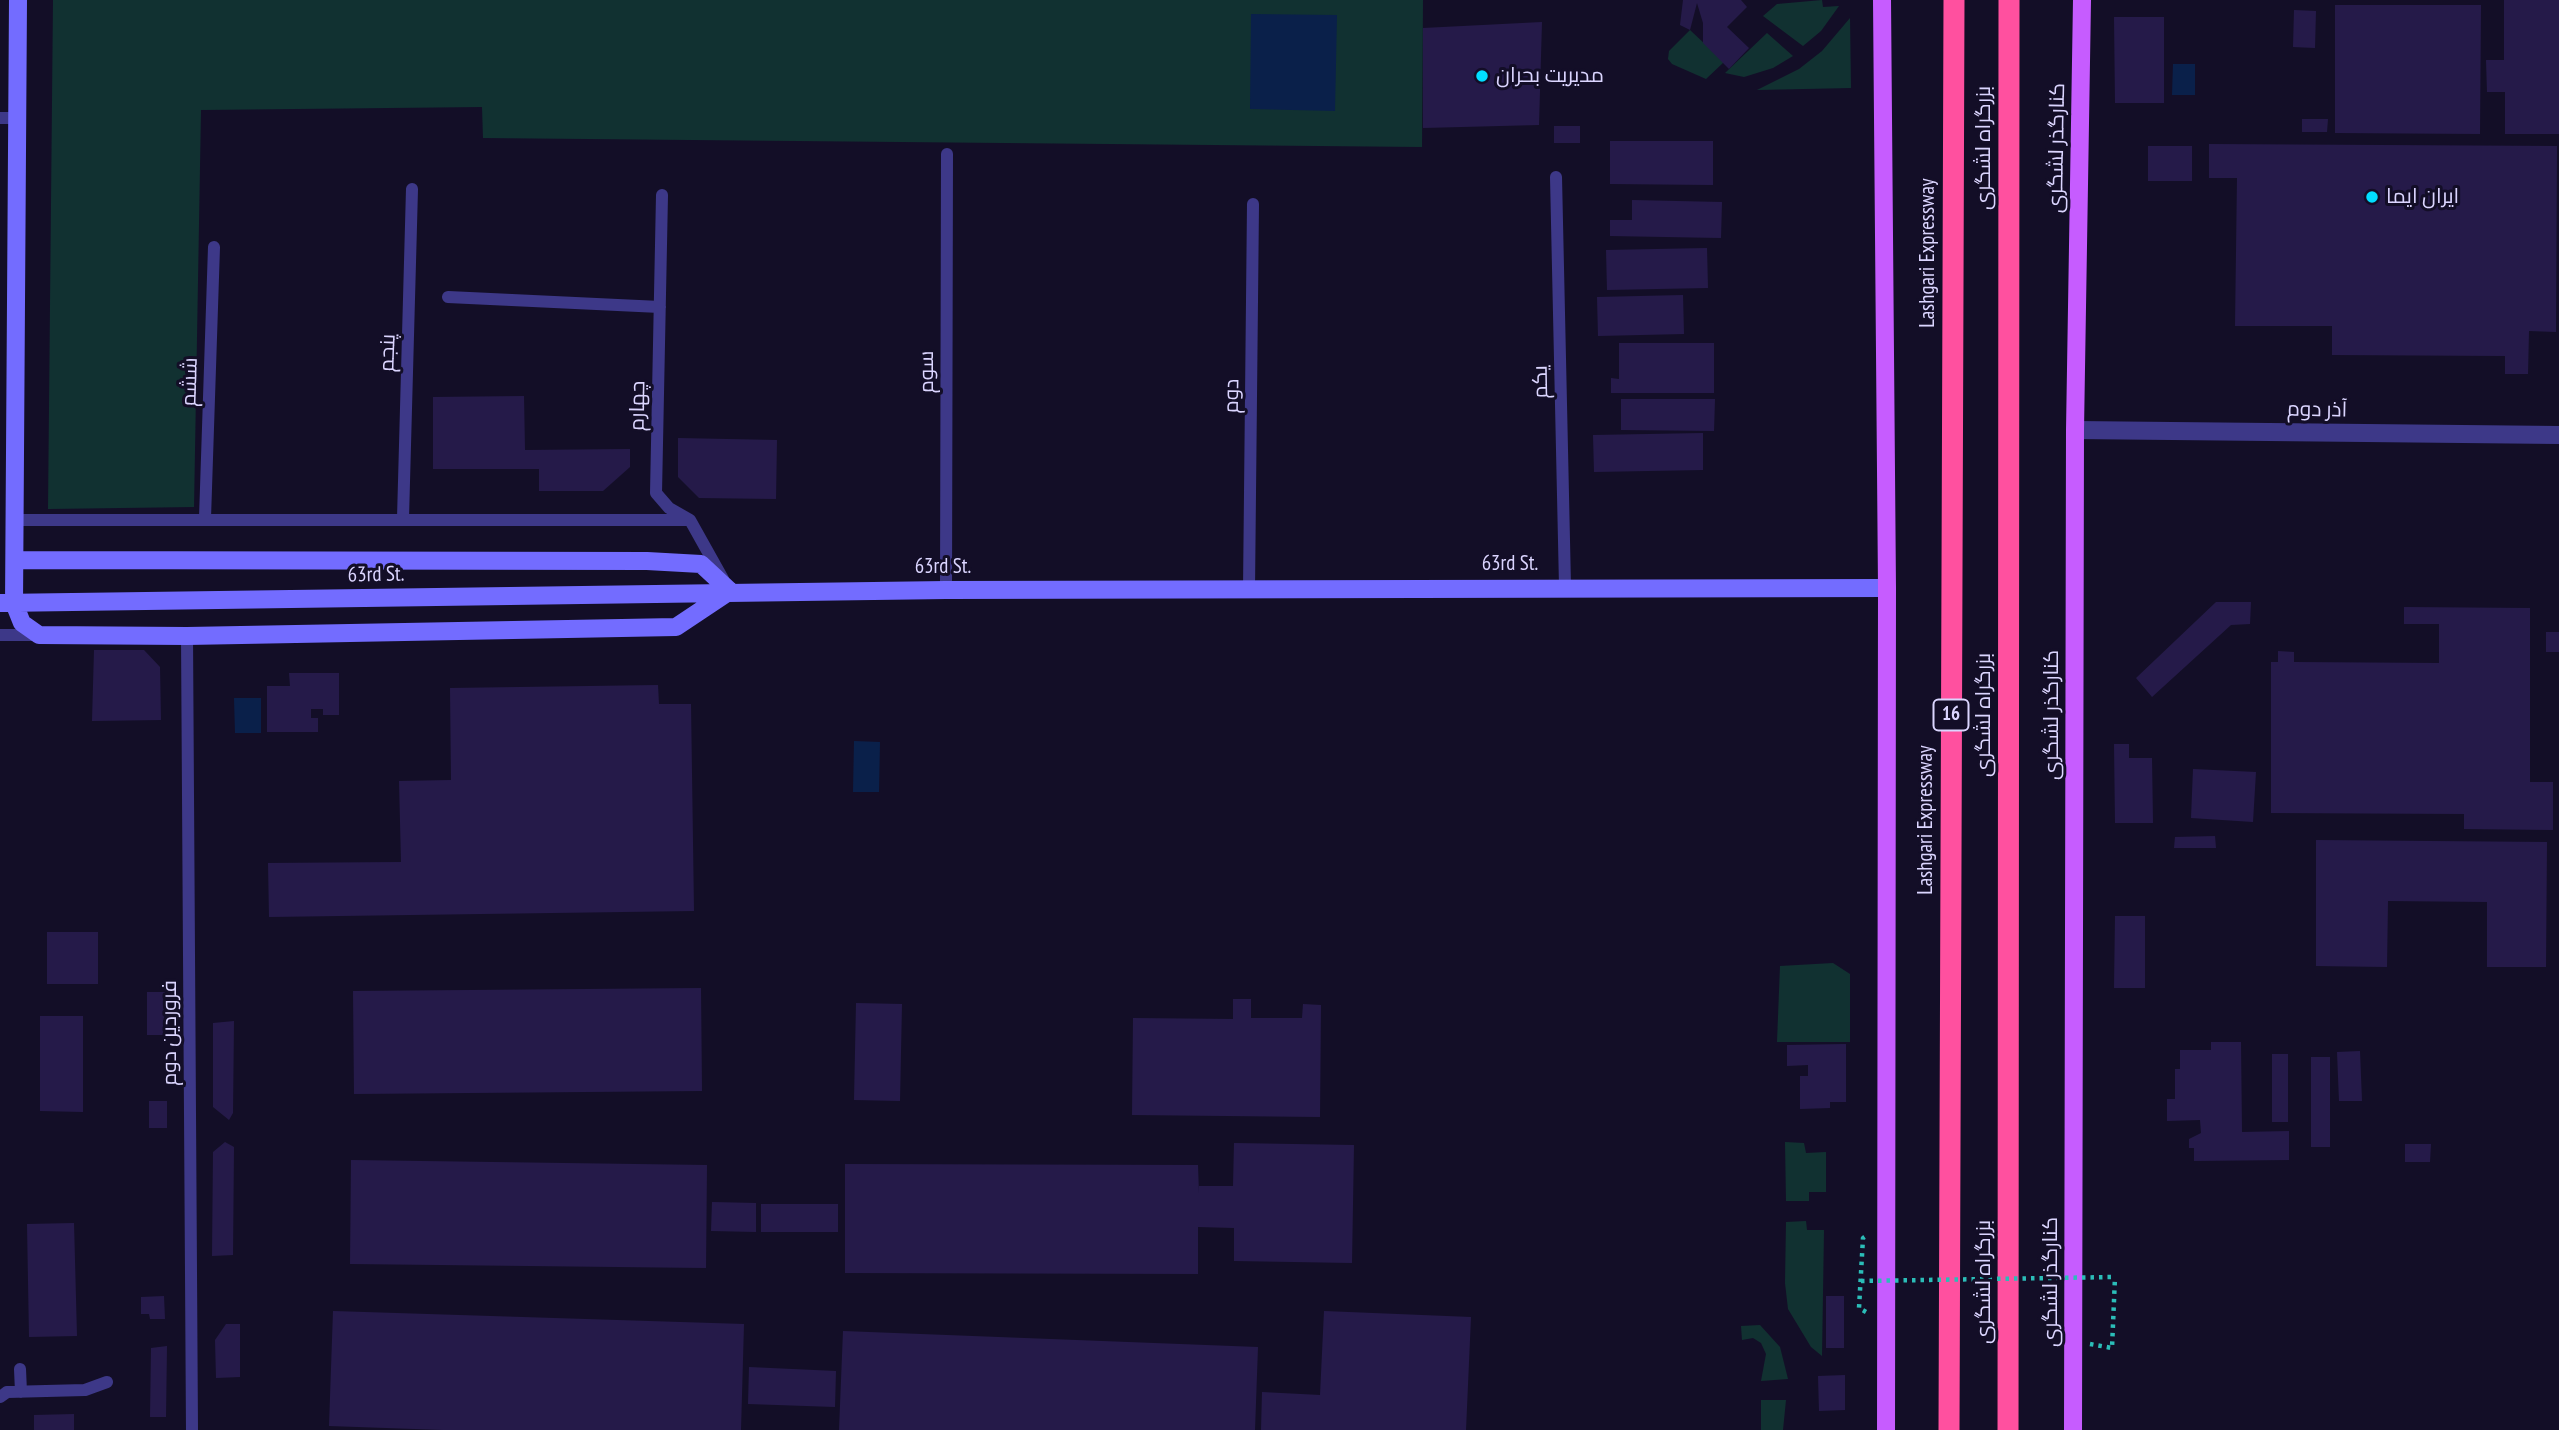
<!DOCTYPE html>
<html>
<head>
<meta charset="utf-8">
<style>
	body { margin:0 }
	canvas { display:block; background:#130e27 }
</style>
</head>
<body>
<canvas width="2559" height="1430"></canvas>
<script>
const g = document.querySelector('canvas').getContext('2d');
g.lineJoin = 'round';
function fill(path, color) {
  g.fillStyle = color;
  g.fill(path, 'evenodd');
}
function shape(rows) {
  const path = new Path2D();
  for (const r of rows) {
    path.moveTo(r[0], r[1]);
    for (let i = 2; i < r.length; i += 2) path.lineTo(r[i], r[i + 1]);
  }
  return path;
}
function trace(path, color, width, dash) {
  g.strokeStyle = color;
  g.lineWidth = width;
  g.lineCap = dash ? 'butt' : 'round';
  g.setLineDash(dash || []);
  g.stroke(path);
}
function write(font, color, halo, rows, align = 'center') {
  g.font = font + ' "PT Sans Narrow",Cairo,sans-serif';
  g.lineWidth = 6;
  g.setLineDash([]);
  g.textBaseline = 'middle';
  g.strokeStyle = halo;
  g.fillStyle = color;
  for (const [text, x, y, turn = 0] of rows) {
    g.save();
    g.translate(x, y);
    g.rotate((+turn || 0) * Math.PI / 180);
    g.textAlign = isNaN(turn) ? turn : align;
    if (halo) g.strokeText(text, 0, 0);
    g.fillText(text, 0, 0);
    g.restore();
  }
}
const green = shape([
	[53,0,1423,0,1422,147,483,138,482,107,201,110,194,507,48,509],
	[1822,0,1823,7,1839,6,1821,31,1803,46,1763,16,1777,4],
	[1850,18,1851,88,1757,90,1799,69,1822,51],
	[1690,30,1724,62,1706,79,1672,64,1668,59,1669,51],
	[1767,33,1793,56,1773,68,1744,77,1725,73],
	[1833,963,1850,974,1850,1042,1777,1042,1780,966],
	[1785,1142,1804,1143,1806,1153,1826,1152,1826,1192,1809,1192,1809,1201,1786,1201],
	[1806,1221,1807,1230,1824,1230,1822,1356,1811,1347,1788,1309,1785,1283,1786,1222],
	[1760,1325,1780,1347,1788,1379,1761,1381,1766,1354,1761,1343,1753,1338,1742,1340,1741,1326],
	[1761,1400,1786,1400,1783,1430,1761,1430]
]);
const water = shape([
	[1251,14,1337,15,1335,111,1250,109],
	[2173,64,2195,64,2195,95,2172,95],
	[234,698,261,698,261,733,235,733],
	[854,741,880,742,879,792,853,792]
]);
const building = shape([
	[1683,0,1741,0,1747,7,1727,27,1749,48,1729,69,1703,43,1703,23,1697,3,1690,30,1680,25],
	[2504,0,2559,0,2559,134,2505,134,2505,92,2487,92,2486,60,2504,60],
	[2335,5,2481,5,2480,134,2335,133],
	[2294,10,2316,11,2315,48,2293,47],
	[2114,17,2164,17,2164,103,2115,103],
	[1542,22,1539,125,1423,128,1423,28],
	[2302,119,2328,119,2327,132,2302,132],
	[1554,126,1580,126,1580,143,1554,143],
	[1610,141,1713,141,1713,185,1610,184],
	[2209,144,2557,146,2556,332,2529,331,2528,374,2505,374,2505,356,2332,355,2332,326,2235,326,2237,178,2209,178],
	[2148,146,2192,146,2192,181,2148,181],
	[1632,200,1722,202,1721,238,1610,236,1610,220,1632,220],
	[1707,248,1708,288,1607,290,1606,250],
	[1683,295,1684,334,1598,336,1597,297],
	[1619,343,1714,343,1714,393,1611,393,1611,378,1619,379],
	[524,396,525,450,630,449,630,467,603,491,539,491,539,469,433,469,433,397],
	[1621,399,1715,399,1714,431,1621,430],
	[1703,433,1703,470,1594,472,1593,435],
	[678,438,777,440,776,499,699,498,678,477],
	[2216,602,2251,602,2250,624,2231,625,2152,697,2136,678],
	[2404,607,2530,608,2530,782,2553,782,2553,830,2464,829,2464,814,2271,813,2271,662,2278,662,2278,651,2294,652,2294,662,2439,663,2439,624,2404,624],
	[2546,632,2559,632,2559,652,2546,652],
	[94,650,144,650,160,667,161,720,92,721],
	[289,673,339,673,339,715,323,715,323,709,311,709,311,718,318,718,318,732,267,732,267,686,290,686],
	[658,685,659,704,691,704,694,911,269,917,268,863,401,862,399,781,451,780,450,688],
	[2114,744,2129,744,2129,758,2152,758,2153,823,2115,823],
	[2193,769,2256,772,2253,822,2191,818],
	[2215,836,2216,848,2174,848,2175,837],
	[2316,840,2547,842,2546,967,2487,967,2487,902,2388,901,2387,967,2316,966],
	[2115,916,2145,916,2145,988,2114,988],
	[47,932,98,932,98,984,47,984],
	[701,988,702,1091,354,1094,353,991],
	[147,992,165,992,164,1035,147,1035],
	[1233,999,1251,999,1251,1018,1302,1018,1303,1004,1321,1005,1320,1117,1132,1115,1133,1018,1233,1019],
	[856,1003,902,1004,900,1101,854,1100],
	[40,1016,83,1016,83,1112,40,1111],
	[234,1021,233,1113,229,1120,213,1107,213,1023],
	[2211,1042,2241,1042,2242,1132,2289,1131,2289,1160,2194,1161,2194,1148,2189,1148,2189,1139,2201,1133,2200,1120,2167,1121,2167,1099,2175,1099,2175,1069,2180,1069,2180,1050,2211,1050],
	[1846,1044,1846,1102,1830,1102,1830,1108,1800,1109,1800,1076,1808,1076,1808,1065,1787,1066,1787,1045],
	[2360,1051,2362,1101,2339,1101,2337,1052],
	[2272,1054,2288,1054,2288,1122,2272,1122],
	[2311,1057,2330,1057,2330,1147,2311,1147],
	[149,1101,167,1101,167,1128,149,1128],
	[225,1142,234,1147,233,1255,212,1256,213,1152],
	[1234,1143,1354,1145,1352,1263,1234,1261,1234,1228,1198,1227,1198,1274,845,1273,845,1164,1198,1165,1199,1194,1199,1186,1233,1186],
	[2405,1144,2431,1144,2430,1162,2405,1162],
	[351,1160,707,1165,706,1268,350,1264],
	[712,1202,756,1203,756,1232,711,1231],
	[761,1204,838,1204,838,1232,761,1232],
	[74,1223,77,1336,29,1337,27,1224],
	[164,1296,165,1319,150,1319,149,1314,141,1314,141,1297],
	[1826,1296,1844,1296,1844,1348,1826,1348],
	[333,1311,744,1324,741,1430,443,1430,329,1426],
	[1324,1311,1471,1317,1466,1430,1261,1430,1262,1392,1320,1395],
	[226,1324,240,1324,240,1377,216,1378,215,1340],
	[843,1331,1258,1347,1255,1430,839,1430],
	[167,1346,166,1417,150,1417,151,1348],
	[749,1367,836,1371,835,1407,748,1404],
	[1845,1375,1845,1410,1819,1411,1818,1376],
	[74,1414,74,1430,34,1430,34,1415]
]);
const path = shape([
	[1866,1312,1859,1308,1863,1238,1866,1236],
	[2090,1344,2112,1348,2115,1277]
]);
const lane = shape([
	[0,118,19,118],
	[1556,177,1565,586],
	[662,195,656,493,669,508,690,520,723,579],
	[448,297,660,307],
	[205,518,214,247],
	[403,518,412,189],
	[16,520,690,520],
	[1249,589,1253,204],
	[946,590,947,154],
	[0,635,38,635],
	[187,636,192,1430],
	[20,1369,21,1392],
	[0,1397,7,1392,85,1390,107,1382]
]);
const street = shape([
	[2075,430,2559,435]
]);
const secondary = shape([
	[15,560,647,561,701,564,730,591,676,627,187,636,39,635,22,623,14,603,18,0],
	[0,603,946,590,1887,588]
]);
const primary = shape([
	[1882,0,1887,588,1886,1430],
	[2073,1430,2075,430,2082,0]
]);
const highway = shape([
	[1949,1430,1954,0],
	[2008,1430,2009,0]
]);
const pathBridge = shape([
	[1861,1281,2115,1277]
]);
const markers = [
	[1482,76,7,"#01deff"],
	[2372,197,7,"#01deff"]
];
const shields = [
	[1951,715,35]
];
const shieldNames = [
	["16",1951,715]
];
const poiNames = [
	["مدیریت بحران",1496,76],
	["ایران ایما",2386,197]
];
const streetNames = [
	["بزرگراه لشگری",1984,148,-90],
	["کنارگذر لشگری",2057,148,-89],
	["Lashgari Expressway",1928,253,-90],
	["پنجم",388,353,-88],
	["سوم",927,372,-90],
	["ششم",190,382,-88],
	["یکم",1541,382,-91],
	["دوم",1232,396,-89],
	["چهارم",638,406,-89],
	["آذر دوم",2317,410,1],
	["63rd St.",1510,564],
	["63rd St.",943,567],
	["63rd St.",376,575,-1],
	["بزرگراه لشگری",1984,715,-90],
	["کنارگذر لشگری",2052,715,-90],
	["Lashgari Expressway",1926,820,-90],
	["فروردین دوم",170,1033,-90],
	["بزرگراه لشگری",1984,1282,-90],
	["کنارگذر لشگری",2051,1282,-90]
];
fill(green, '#113131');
fill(water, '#0a204a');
fill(building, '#251a49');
trace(path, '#2bbdb8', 4.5, [3.5, 5]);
trace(lane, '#3d3888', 12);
trace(street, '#3d3888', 18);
trace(secondary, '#736cff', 18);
trace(primary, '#c65cff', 18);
trace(highway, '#ff509f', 21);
trace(pathBridge, '#2bbdb8', 4.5, [3.5, 5]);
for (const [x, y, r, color] of markers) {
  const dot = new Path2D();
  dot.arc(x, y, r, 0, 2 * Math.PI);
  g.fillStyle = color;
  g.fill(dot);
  trace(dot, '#130e27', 2.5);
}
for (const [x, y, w] of shields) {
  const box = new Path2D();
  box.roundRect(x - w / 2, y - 15.5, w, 31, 5);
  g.fillStyle = '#130e27';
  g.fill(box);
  trace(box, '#dbd5ff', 2);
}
write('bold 19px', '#dbd5ff', null, shieldNames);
write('21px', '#dbd5ff', '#130e27', poiNames, 'left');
write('21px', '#dbd5ff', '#130e27', streetNames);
</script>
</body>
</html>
